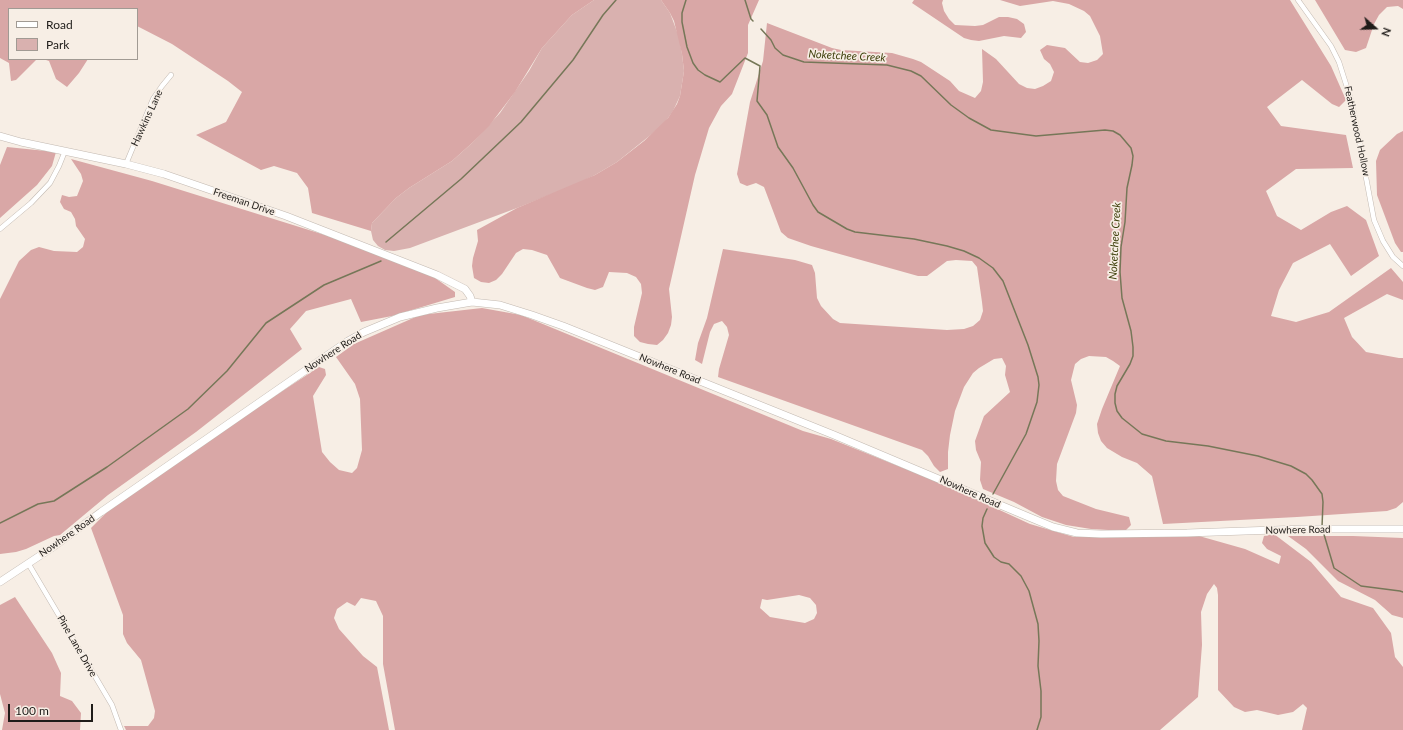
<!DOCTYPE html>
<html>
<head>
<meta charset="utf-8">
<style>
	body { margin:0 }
	#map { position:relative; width:1403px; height:730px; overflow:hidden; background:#f7eee5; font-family:Lato,sans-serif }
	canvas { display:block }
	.legend { position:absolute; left:8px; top:8px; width:130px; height:52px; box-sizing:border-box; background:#f7eee5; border:1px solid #a19a93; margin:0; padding:5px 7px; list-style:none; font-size:12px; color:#1f1c19 }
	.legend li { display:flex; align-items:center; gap:8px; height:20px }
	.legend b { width:20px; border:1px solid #a19a93 }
	.north { position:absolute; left:1355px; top:8px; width:40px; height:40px; -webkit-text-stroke:3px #f7eee5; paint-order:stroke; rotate:110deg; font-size:11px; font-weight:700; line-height:16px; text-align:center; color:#1f1c19 }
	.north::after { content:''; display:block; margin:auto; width:14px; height:18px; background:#1f1c19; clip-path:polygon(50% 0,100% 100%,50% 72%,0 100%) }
	.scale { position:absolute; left:8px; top:704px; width:85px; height:18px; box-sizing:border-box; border:2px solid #1f1c19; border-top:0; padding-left:5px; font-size:12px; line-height:14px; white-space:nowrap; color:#1f1c19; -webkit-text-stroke:3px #f7eee5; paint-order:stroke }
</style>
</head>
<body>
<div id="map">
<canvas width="1403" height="730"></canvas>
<ul class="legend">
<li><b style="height:5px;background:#fff"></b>Road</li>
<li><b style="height:11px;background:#d9b1af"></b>Park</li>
</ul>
<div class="north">N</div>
<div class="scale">100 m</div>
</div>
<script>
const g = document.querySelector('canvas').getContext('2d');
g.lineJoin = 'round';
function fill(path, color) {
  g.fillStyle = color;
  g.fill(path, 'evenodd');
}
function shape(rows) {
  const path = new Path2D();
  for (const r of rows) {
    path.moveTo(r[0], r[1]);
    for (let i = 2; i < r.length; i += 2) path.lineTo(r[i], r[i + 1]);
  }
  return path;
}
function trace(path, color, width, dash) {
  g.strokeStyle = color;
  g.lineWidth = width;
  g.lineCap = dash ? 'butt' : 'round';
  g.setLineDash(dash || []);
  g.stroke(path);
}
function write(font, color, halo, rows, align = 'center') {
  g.font = font + ' Lato,sans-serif';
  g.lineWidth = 3.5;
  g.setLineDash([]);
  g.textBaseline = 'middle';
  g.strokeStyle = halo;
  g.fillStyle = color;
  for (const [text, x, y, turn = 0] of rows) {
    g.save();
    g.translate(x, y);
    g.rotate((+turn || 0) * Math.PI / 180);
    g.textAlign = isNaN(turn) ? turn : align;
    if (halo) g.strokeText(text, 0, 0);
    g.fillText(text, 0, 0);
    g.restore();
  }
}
const green = shape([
	[594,0,661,0,670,13,679,37,682,54,684,71,680,96,673,111,663,125,617,162,595,175,579,183,517,208,410,248,394,251,385,250,378,246,373,240,371,231,372,223,396,198,409,188,452,161,471,144,500,113,529,71,542,48,572,15]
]);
const forest = shape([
	[0,0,594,0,572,15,542,48,515,92,489,126,471,144,452,161,409,188,396,198,372,223,371,231,312,213,308,188,297,173,274,166,261,170,196,135,226,122,242,92,228,81,172,44,137,26,137,9,9,9,9,59,37,59,16,80,11,81,9,63,0,58],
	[661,0,759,0,748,25,748,53,732,94,721,106,709,128,695,175,669,289,672,317,671,325,668,333,663,340,657,345,648,344,640,342,634,336,634,327,642,293,641,284,636,277,627,273,609,272,603,287,595,290,587,288,560,278,547,255,532,250,523,249,516,253,502,274,496,280,489,283,481,282,474,278,472,266,473,258,478,241,477,230,517,208,595,175,617,162,644,141,668,118,677,104,680,96,684,71,682,54,674,21,670,13],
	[914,0,943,0,942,3,944,11,949,19,955,25,975,26,983,25,999,17,1008,17,1017,19,1024,24,1026,32,1021,38,1004,36,979,41,971,40,964,38,912,3],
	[1000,0,1290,0,1331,66,1346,100,1339,107,1332,104,1302,80,1267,107,1281,126,1346,135,1353,168,1296,169,1266,191,1277,216,1301,230,1331,212,1347,206,1366,220,1379,256,1351,276,1330,244,1293,263,1279,290,1271,316,1296,322,1329,312,1391,268,1403,282,1403,300,1387,294,1344,318,1352,337,1366,352,1399,358,1403,358,1403,502,1396,508,1387,511,1297,517,1163,524,1152,476,1137,463,1122,457,1107,448,1101,441,1098,433,1097,424,1102,409,1120,366,1113,361,1106,357,1089,356,1081,359,1075,364,1071,380,1077,405,1076,413,1057,464,1056,481,1058,490,1063,496,1096,509,1129,517,1131,525,1125,531,1091,529,1066,525,1042,517,1014,502,983,489,980,480,981,462,976,450,975,441,984,416,1010,392,1005,375,1006,366,1002,358,994,359,979,368,973,373,964,387,955,411,950,435,948,452,948,469,940,472,934,466,928,456,922,450,718,377,719,369,729,335,727,327,722,321,714,324,710,332,702,364,695,360,698,343,707,318,723,249,795,260,812,265,815,273,817,298,821,306,833,319,840,323,947,330,964,329,973,326,980,320,983,311,982,302,977,267,972,261,956,260,947,261,927,276,918,276,811,246,788,238,781,232,764,187,756,183,747,186,740,183,737,174,750,102,763,61,767,23,832,48,841,50,892,53,913,59,921,62,950,81,959,91,975,98,981,91,983,82,982,49,996,59,1019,84,1027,88,1035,89,1043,86,1051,81,1054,72,1050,64,1044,59,1040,50,1047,45,1065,48,1080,62,1088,63,1097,60,1103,54,1100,36,1090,16,1084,11,1069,4,1053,1,1020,6],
	[1315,0,1403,0,1403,9,1398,6,1387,7,1379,15,1374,24,1366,48,1356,52,1345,50],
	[43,59,88,59,79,73,67,87,56,79,49,61],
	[1403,131,1403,252,1401,252,1395,243,1377,195,1376,161,1380,150,1397,134],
	[7,147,56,152,52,166,37,185,0,218,0,165],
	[71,159,152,181,325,235,428,273,455,292,455,297,392,316,361,322,351,299,306,311,290,329,302,349,196,432,108,495,60,535,54,536,26,549,16,552,0,554,0,299,19,261,31,250,39,247,54,251,77,252,83,247,85,239,76,226,75,219,71,212,64,209,60,202,62,195,69,197,77,196,83,181,81,174],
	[482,308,521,315,803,431,831,439,943,484,1030,524,1074,537,1192,534,1245,549,1279,564,1281,556,1267,549,1262,543,1264,536,1274,534,1311,562,1341,597,1373,608,1391,633,1395,657,1403,667,1403,730,1302,730,1307,708,1303,704,1293,712,1278,715,1257,710,1245,712,1234,707,1218,690,1218,595,1217,588,1214,584,1207,594,1201,612,1202,645,1198,697,1160,730,395,730,383,664,383,616,376,601,361,598,355,606,347,602,337,609,334,618,339,629,363,656,377,667,389,730,126,730,124,726,148,726,154,718,155,711,141,660,127,643,123,634,123,615,91,528,110,509,200,445,319,367,325,369,326,375,313,396,322,452,330,462,339,470,352,473,357,468,362,450,360,399,355,384,336,357,354,344,420,315],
	[799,595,810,598,816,605,817,613,814,619,805,623,770,617,760,608,762,599,767,600],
	[1288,536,1353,536,1403,538,1403,618,1392,615,1375,600,1338,581,1306,549],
	[15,597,52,653,61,673,60,696,72,701,81,713,80,730,2,730,5,713,0,694,0,605]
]);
const stream = shape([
	[686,0,682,13,682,22,687,47,693,63,698,70,705,75,720,82,745,58,760,66,757,101,767,115,778,147,793,168,813,205,818,212,847,229,855,232,914,239,947,246,964,251,979,258,993,268,1003,281,1028,345,1038,377,1039,385,1037,402,1026,434,993,494],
	[745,0,751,19,753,21],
	[761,29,771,40,775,48,783,55,804,62,887,65,911,71,921,76,951,105,969,118,991,130,1036,136,1105,130,1113,131,1120,135,1131,148,1133,156,1132,165,1127,188,1125,222,1121,247,1120,272,1122,298,1131,331,1133,347,1133,356,1130,364,1117,386,1115,394,1115,403,1117,411,1122,418,1142,434,1166,441,1208,446,1258,456,1291,466,1306,474,1312,480,1322,494,1323,502,1322,527],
	[386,242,461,179,521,122,573,60,603,15,616,0],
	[987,509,983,518,982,526,985,543,994,557,1001,562,1009,564,1021,576,1029,591,1038,624,1039,641,1038,666,1041,691,1041,717,1037,730],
	[0,523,38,504,54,501,107,467,188,409,227,371,266,323,324,285,381,261],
	[1323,531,1334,568,1361,586,1400,591,1403,592]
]);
const street = shape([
	[1298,0,1331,46,1339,62,1352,103,1374,220,1383,241,1393,257,1403,266],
	[126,164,153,99,162,86,171,75],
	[0,229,31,203,50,183,59,166,65,151],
	[28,563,112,705,121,730]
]);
const secondary = shape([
	[0,136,21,142,126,164,164,174,286,216,437,275,465,289,470,296,472,302],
	[0,582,53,547,101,512,348,341,364,332,400,317,437,308,472,302,500,305,532,315,563,326,834,435,1024,515,1053,527,1077,533,1101,534,1187,533,1304,529,1403,529]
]);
const streetNames = [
	["Hawkins Lane",147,118,-65],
	["Featherwood Hollow",1357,131,78],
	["Freeman Drive",244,202,19],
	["Nowhere Road",333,352,-33],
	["Nowhere Road",670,369,22],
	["Nowhere Road",970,492,24],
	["Nowhere Road",1298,530,-1],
	["Nowhere Road",67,536,-35],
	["Pine Lane Drive",77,646,60]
];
const waterNames = [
	["Noketchee Creek",847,56,3],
	["Noketchee Creek",1115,241,-87]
];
fill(green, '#d9b1af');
fill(forest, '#d9a7a6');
trace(stream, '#767758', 1.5);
trace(street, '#c2b9b1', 5.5);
trace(secondary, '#c2b9b1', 8);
trace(street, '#fff', 4.5);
trace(secondary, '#fff', 7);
write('10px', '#1f1c19', '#f7eee5', streetNames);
write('italic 11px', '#41420e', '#f7eee5', waterNames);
</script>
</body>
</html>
